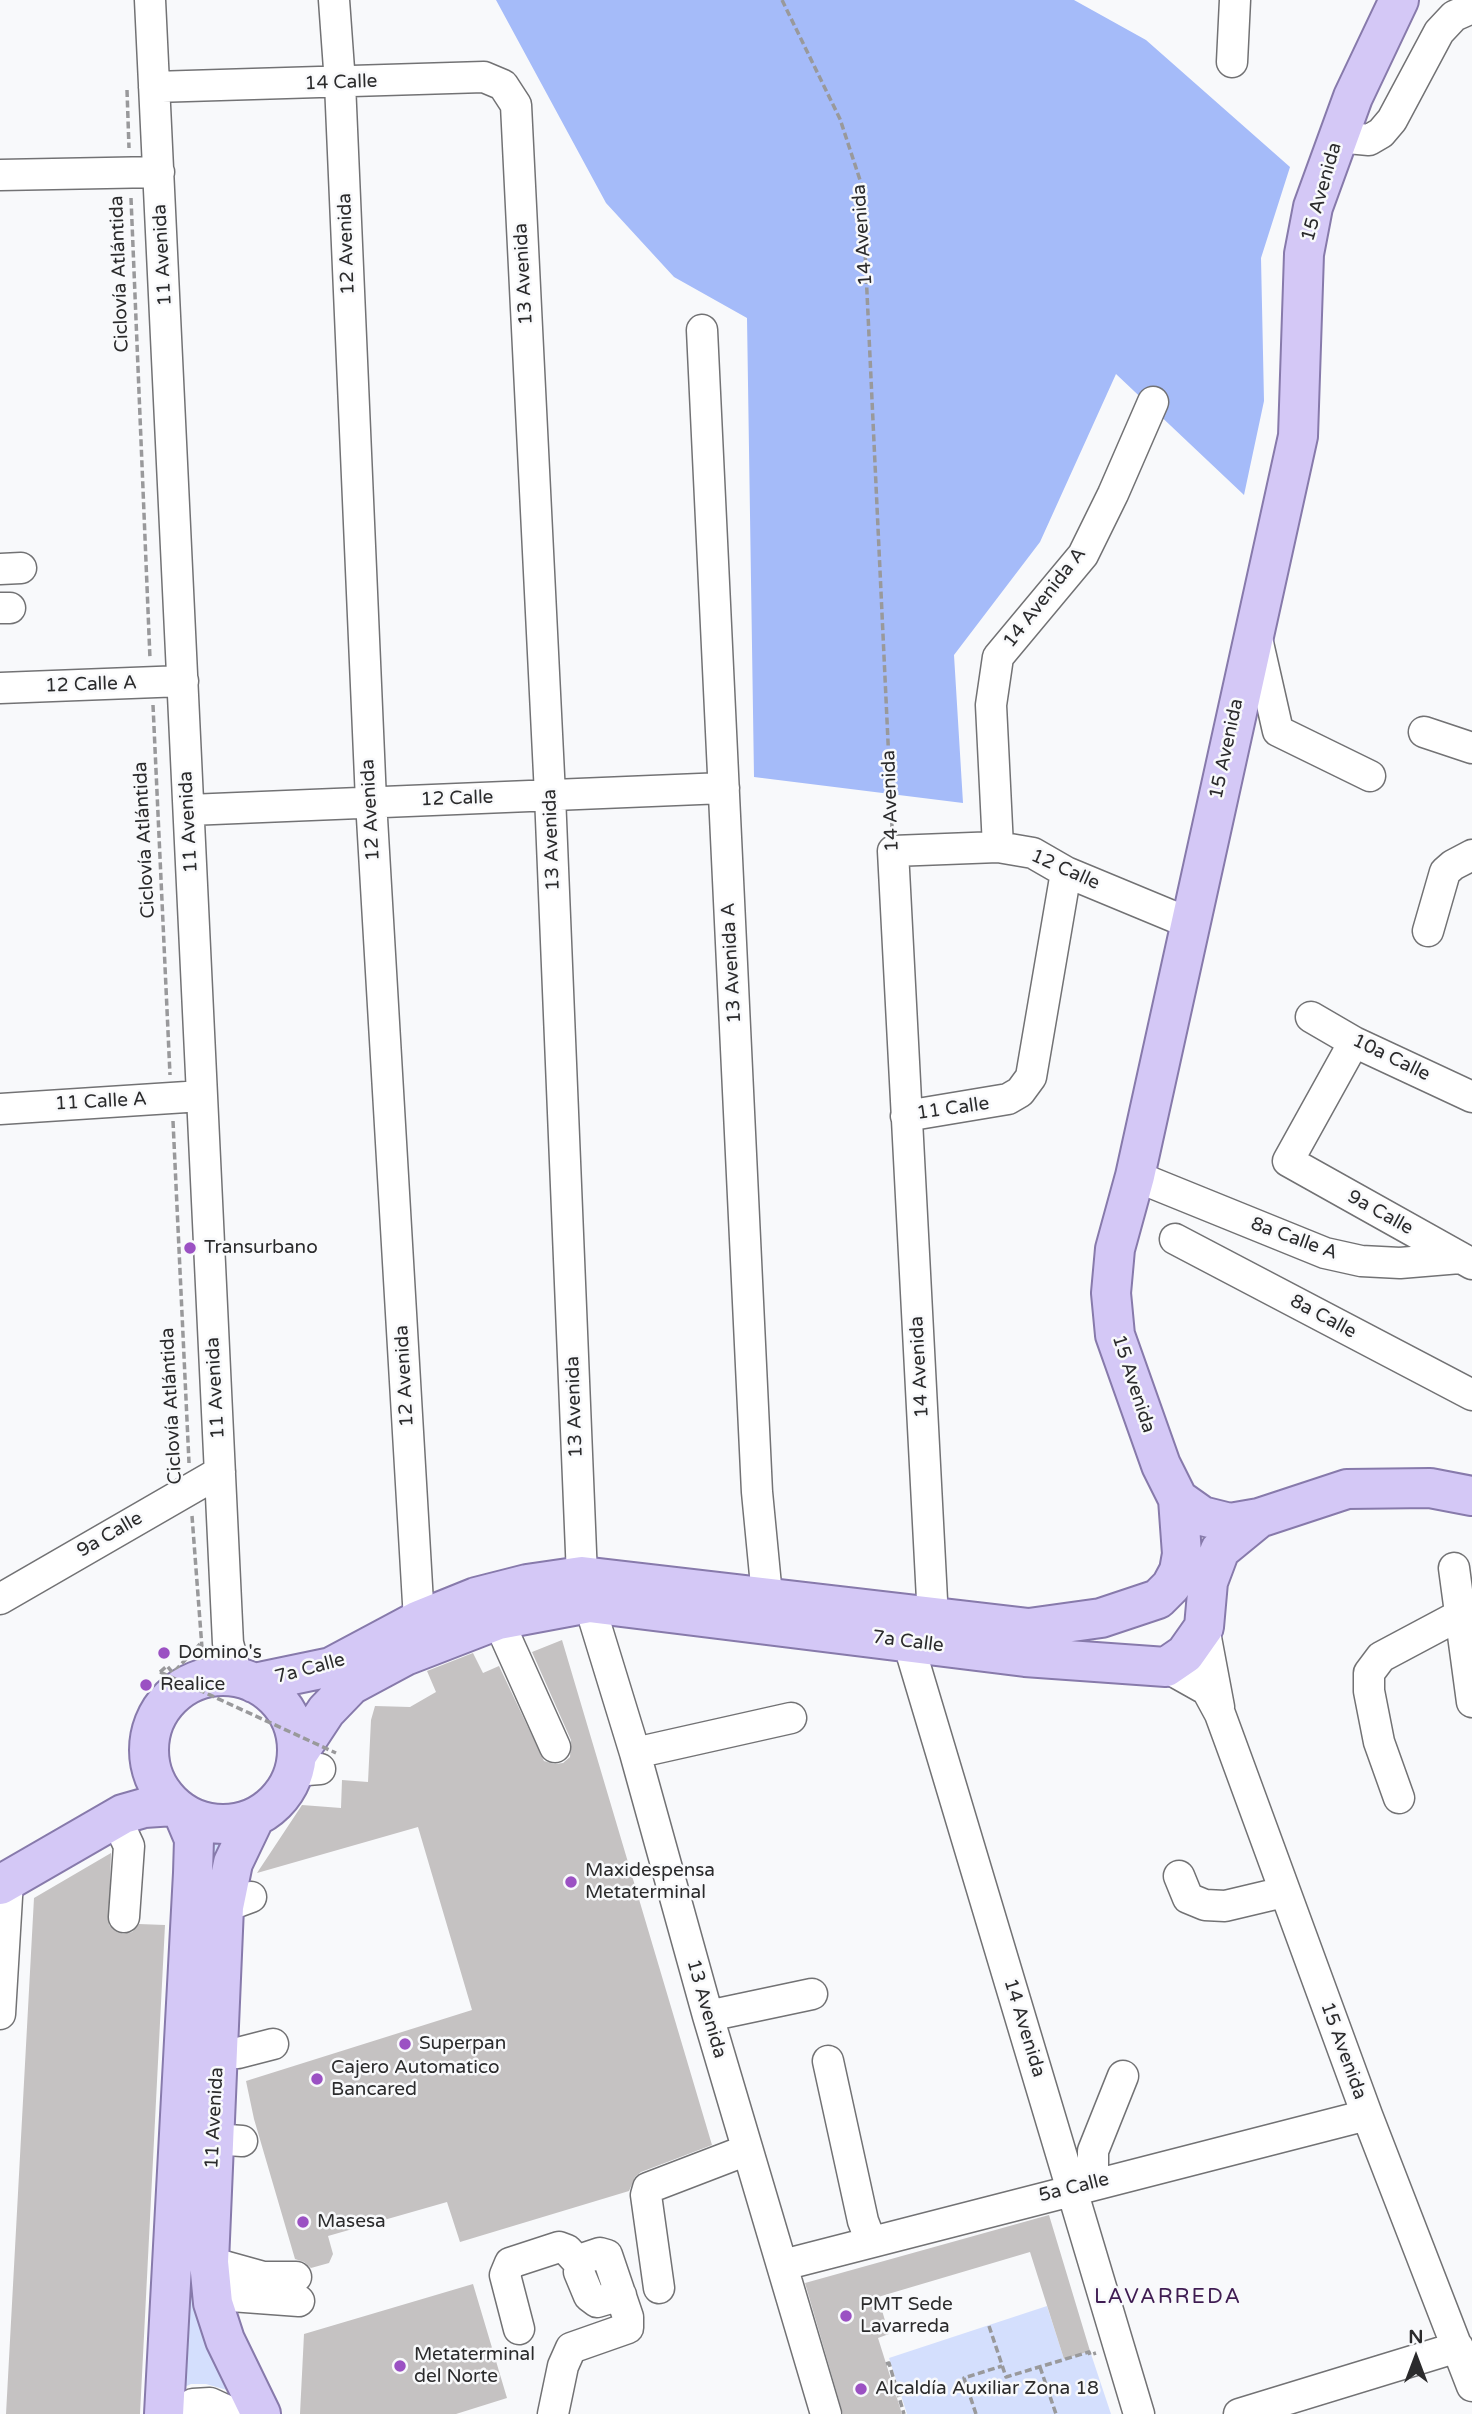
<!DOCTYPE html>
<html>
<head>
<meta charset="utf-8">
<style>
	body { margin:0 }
	#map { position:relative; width:1472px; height:2414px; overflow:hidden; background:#f8f9fb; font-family:"Varela Round",sans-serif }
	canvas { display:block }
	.north { position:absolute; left:1381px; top:2323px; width:70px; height:70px; -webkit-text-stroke:5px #f8f9fb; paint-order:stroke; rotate:0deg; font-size:19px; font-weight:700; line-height:28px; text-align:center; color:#2b2b2c }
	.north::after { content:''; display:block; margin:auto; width:24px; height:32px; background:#2b2b2c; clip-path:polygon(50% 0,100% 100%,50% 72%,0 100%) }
</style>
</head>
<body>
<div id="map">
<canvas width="1472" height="2414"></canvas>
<div class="north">N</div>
</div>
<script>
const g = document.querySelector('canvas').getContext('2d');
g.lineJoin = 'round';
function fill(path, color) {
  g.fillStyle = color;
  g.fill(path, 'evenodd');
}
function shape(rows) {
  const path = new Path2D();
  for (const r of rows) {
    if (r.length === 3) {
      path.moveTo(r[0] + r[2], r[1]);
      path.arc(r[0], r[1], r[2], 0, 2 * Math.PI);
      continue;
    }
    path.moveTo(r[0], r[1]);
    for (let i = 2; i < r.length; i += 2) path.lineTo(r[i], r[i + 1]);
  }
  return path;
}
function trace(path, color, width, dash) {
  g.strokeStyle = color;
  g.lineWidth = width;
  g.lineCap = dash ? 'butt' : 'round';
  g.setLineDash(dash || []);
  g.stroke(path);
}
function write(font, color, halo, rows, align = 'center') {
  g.font = font + ' "Varela Round",sans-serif';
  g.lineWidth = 5;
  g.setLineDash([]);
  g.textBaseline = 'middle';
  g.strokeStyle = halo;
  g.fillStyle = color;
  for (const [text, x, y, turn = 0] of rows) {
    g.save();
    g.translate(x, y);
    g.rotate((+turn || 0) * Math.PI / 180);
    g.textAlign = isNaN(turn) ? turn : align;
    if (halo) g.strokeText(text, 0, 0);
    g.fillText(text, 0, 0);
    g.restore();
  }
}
const green = shape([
	[203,1837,224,1837,211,1868,203,1971,242,2400,227,2390,206,2384,191,2384,178,2390],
	[1047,2306,1064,2359,1090,2351,1111,2414,907,2414,889,2358]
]);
const forest = shape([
	[496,0,1074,0,1146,40,1290,167,1261,258,1264,401,1244,495,1116,374,1040,542,954,655,963,803,754,777,747,318,674,277,606,203]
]);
const building = shape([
	[562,1640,712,2145,641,2172,635,2177,629,2191,460,2242,447,2202,328,2236,333,2254,329,2263,311,2268,304,2262,295,2259,254,2119,246,2081,472,2010,418,1827,257,1873,302,1805,341,1808,342,1780,368,1782,371,1720,375,1706,410,1707,436,1692,427,1671,473,1653,483,1673,499,1666,544,1761,554,1764,563,1763,570,1757,571,1740,532,1652],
	[111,1853,109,1925,123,1934,132,1932,139,1924,165,1925,140,2414,6,2414,34,1898],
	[1049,2215,1090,2351,1064,2359,1030,2252,878,2297,889,2334,878,2338,902,2414,843,2414,805,2283],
	[473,2284,507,2398,456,2414,300,2414,304,2334]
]);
const path = shape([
	[782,0,840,119,862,186,892,827],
	[127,90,129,148],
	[131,198,150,659],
	[153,705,170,1075],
	[173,1121,189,1463],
	[192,1516,202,1648],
	[160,1672,167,1666,173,1673,200,1644],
	[989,2326,1006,2377,1089,2352,1090,2355,1096,2353],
	[886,2364,889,2363,904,2414],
	[1040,2367,1056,2414],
	[976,2414,964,2378,1002,2366]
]);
const minor = shape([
	[150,0,228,1643,234,1666,243,1680],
	[334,0,340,83,371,801,419,1620],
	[1232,62,1235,0],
	[154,87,484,77,503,85,516,105,550,795,582,1576],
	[1337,137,1369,140,1381,133,1392,120,1439,32,1454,16,1472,8],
	[0,175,159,172],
	[702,330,757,1492,767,1596],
	[0,569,21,568],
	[0,608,10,608],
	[1256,634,1278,731,1370,776],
	[0,688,183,681],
	[1424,732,1472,748],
	[189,810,724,788],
	[998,847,991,705,998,657,1083,555,1113,494,1153,402],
	[1428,931,1445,872,1453,865,1472,855],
	[1311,1017,1354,1042,1472,1097],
	[1354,1042,1288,1161,1472,1264],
	[0,1109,202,1096],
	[906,1116,1008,1099,1020,1092,1031,1077,1066,872],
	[1135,1176,1325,1253,1361,1261,1400,1263,1460,1258],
	[1175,1239,1472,1395],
	[1454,1568,1472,1702],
	[0,1599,220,1472],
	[589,1603,635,1753,708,2016,826,2414],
	[933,1619,893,851,998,847,1033,853,1066,872,1189,923],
	[498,1620,555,1747],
	[1204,1627,1219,1707],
	[908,1642,1139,2414],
	[1166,1667,1207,1690,1220,1714,1367,2115,1472,2386],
	[635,1753,791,1718],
	[294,1771,320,1769],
	[1399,1798,1379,1742,1369,1691,1369,1673,1381,1657,1458,1616],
	[116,1818,129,1846,124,1917],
	[1179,1876,1188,1898,1205,1905,1225,1906,1284,1892],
	[224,1907,251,1897],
	[0,2014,8,1880],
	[708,2016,812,1994],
	[218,2053,238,2053,273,2044],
	[828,2061,863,2221,871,2242],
	[214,2139,242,2141],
	[1093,2183,1093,2151,1123,2076],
	[209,2262,263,2277,296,2277],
	[783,2265,1367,2115],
	[659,2288,646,2195,648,2188,747,2150],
	[213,2303,231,2296,299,2301],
	[519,2329,505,2275,510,2263,559,2247,567,2250,579,2263],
	[179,2414,193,2404,210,2403,234,2414],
	[553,2414,563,2366,571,2348,628,2328,628,2317,607,2255,600,2253,582,2259,579,2272,589,2296,597,2302,621,2295],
	[1239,2414,1458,2347]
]);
const major = shape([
	[1178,1499,1202,1516,1230,1523,1259,1518],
	[223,1750,74],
	[254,1683,331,1667,419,1620,476,1597,527,1584,582,1576,1029,1628,1101,1618,1158,1599,1171,1586,1179,1571,1182,1554,1178,1499,1161,1465,1115,1335,1111,1293,1115,1249,1135,1176,1298,436,1304,254,1313,207,1353,97,1399,0],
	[297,1755,326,1711,351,1685,405,1656,498,1620,589,1603,1025,1657,1166,1667,1185,1654,1204,1627,1208,1582,1220,1550,1259,1518,1347,1489,1430,1488,1472,1496],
	[255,1817,233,1863,224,1907,209,2262,213,2303,225,2340,261,2414],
	[0,1885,123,1814,144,1808,174,1806],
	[164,2414,193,1873,194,1839,183,1813]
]);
const pathBridge = shape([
	[160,1672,336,1753]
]);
const markers = [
	[190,1248,7,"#9b51c3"],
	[164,1653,7,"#9b51c3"],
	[146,1685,7,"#9b51c3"],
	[571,1882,7,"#9b51c3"],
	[405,2044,7,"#9b51c3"],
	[317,2079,7,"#9b51c3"],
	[303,2222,7,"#9b51c3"],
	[846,2316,7,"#9b51c3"],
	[400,2366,7,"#9b51c3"],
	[861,2389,7,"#9b51c3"]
];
const streetNames = [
	["14 Calle",341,83,-2],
	["15 Avenida",1322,192,-74],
	["14 Avenida",863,235,-94],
	["12 Avenida",347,244,-92],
	["11 Avenida",163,255,-93],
	["Ciclovía Atlántida",120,274,-92],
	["13 Avenida",524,274,-93],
	["14 Avenida A",1045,598,-52],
	["12 Calle A",91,685,-2],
	["15 Avenida",1227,749,-78],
	["12 Calle",457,799,-2],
	["14 Avenida",891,801,-92],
	["12 Avenida",371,810,-93],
	["11 Avenida",189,822,-93],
	["Ciclovía Atlántida",145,840,-93],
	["13 Avenida",552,840,-92],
	["12 Calle",1065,870,24],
	["13 Avenida A",732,963,-93],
	["10a Calle",1391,1058,26],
	["11 Calle A",101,1102,-3],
	["11 Calle",953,1109,-8],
	["9a Calle",1380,1213,29],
	["8a Calle A",1294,1239,20],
	["8a Calle",1323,1317,28],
	["14 Avenida",920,1367,-93],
	["12 Avenida",405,1376,-93],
	["15 Avenida",1133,1384,72],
	["11 Avenida",216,1388,-93],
	["Ciclovía Atlántida",172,1406,-93],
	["13 Avenida",575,1407,-92],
	["9a Calle",110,1535,-30],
	["7a Calle",908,1642,7],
	["7a Calle",310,1669,-15],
	["13 Avenida",706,2009,74],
	["14 Avenida",1024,2028,73],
	["15 Avenida",1343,2051,70],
	["11 Avenida",215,2118,-87],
	["5a Calle",1074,2188,-14]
];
const poiNames = [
	["Transurbano",204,1248],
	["Domino's",178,1653],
	["Realice",160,1685],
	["Maxidespensa",585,1871],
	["Metaterminal",585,1893],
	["Superpan",419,2044],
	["Cajero Automatico",331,2068],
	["Bancared",331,2090],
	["Masesa",317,2222],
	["PMT Sede",860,2305],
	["Lavarreda",860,2327],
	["Metaterminal",414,2355],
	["del Norte",414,2377],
	["Alcaldía Auxiliar Zona 18",875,2389]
];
const neighbourhoodNames = [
	["LAVARREDA",1168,2297]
];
fill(green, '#d4dffd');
fill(forest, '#a5bbf9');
fill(building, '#c5c2c2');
trace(minor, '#727274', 33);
trace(major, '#877aab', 42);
trace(path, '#99999b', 3.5, [7, 3.5]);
trace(minor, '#fff', 30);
trace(major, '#d4c8f6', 38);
trace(pathBridge, '#99999b', 3.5, [7, 3.5]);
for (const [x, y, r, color] of markers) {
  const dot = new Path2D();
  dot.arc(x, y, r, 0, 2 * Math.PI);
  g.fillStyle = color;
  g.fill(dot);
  trace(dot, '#f8f9fb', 2.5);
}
write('19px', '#2b2b2c', '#f8f9fb', streetNames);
write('19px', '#2b2b2c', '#f8f9fb', poiNames, 'left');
g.letterSpacing = '2px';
write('21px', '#3f1c52', '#f8f9fb', neighbourhoodNames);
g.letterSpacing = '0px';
</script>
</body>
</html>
